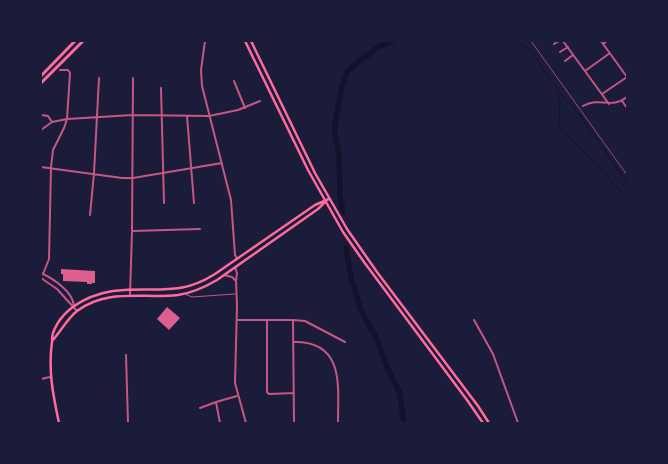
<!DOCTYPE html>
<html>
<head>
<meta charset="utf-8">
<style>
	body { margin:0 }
	#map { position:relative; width:668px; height:464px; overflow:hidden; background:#1b1b3a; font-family:"Nunito Sans",sans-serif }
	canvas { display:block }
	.frame { position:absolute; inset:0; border:42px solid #1b1b3a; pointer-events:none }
</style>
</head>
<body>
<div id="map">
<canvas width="668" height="464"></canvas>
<div class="frame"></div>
</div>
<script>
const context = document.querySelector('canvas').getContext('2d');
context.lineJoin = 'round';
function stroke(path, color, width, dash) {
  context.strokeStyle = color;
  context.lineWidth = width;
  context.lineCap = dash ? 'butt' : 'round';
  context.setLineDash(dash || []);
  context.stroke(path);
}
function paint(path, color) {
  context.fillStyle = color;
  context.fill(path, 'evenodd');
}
stroke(new Path2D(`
	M517,41L532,53L565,100L570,103L576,110
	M578,113L627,182
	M560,127L559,125L560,100
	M563,130L627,198`), '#12122b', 1);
stroke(new Path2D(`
	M343,212L340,196L339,154L334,129L342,86L347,72L352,67L378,47L392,41
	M346,248L351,278L361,311L376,337L387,367L400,394L404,423`), '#12122b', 5.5);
paint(new Path2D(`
	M61,269L95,271V283H92V284H87V282L63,281V274H61Z
	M167,307L180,318L169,330L157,319Z`), '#dd5f8e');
stroke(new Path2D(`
	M185,294L192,297L235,294`), '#c65784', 1);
stroke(new Path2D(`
	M205,41L201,70L202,86L231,200L235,255L237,259
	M563,41L609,104
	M601,41L627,77
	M554,44L559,41
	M603,44L607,41
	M560,52L568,47
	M565,61L573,55
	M585,71L610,53
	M234,81L245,108
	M161,88L164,203
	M602,94L627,77
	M622,101L627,108
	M583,106C601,96 610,110 627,97
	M41,115L48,116L52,122
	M187,116L194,203
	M41,130L52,122L67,119L133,115L209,116L238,110L260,101
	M41,167L122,178H133L222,163
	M90,215L94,173L99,78
	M132,231L200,229
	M43,274L49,259L51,167L53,150L64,128L67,119L70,73L68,70H60
	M130,295L132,231L133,78
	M237,320H293
	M474,320L493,354L518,423
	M267,321V392L269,394L294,393
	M294,342C345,341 338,387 338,423
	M126,355L128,423
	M41,379L50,377
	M200,408L216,402
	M220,423L216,402L237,396
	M294,423L293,320L305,321L345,342`), '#c65784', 2);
stroke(new Path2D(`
	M235,267L237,273L236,281L237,306L235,383L246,423
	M41,273C54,279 73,292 74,306
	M224,275L232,277L235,280
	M41,278L57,289L77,311`), '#c65784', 2);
stroke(new Path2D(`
	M245,41L308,170L343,232L364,262L467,400L483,423
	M251,41L315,173L347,229L377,272L478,406L489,423
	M52,341C61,331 67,319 77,311C108,288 143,299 178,295C192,293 205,287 217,280L318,209L325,202
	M59,423C53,395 48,370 52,342C52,339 52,336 53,333C63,305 96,291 124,290C160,288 182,295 215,274L315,205L329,199`), '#ff6b9d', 2.5);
stroke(new Path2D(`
	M41,76L75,41
	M41,83L83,41`), '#ff6b9d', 3);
stroke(new Path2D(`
	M531,41L627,175`), '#a44b75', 1);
</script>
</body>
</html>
